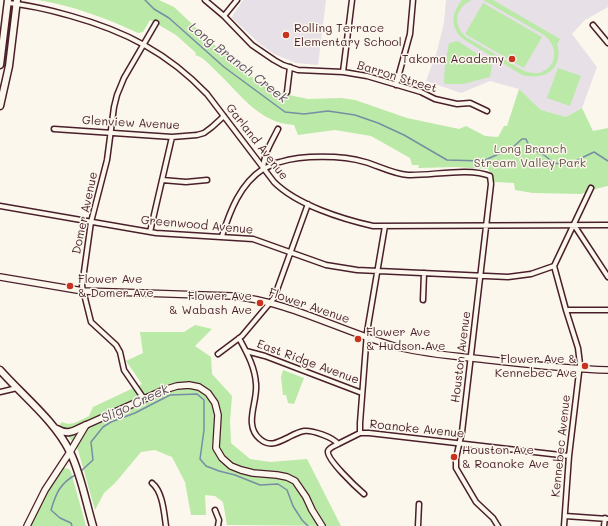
<!DOCTYPE html>
<html>
<head>
<meta charset="utf-8">
<style>
	body { margin:0 }
	canvas { display:block; background:#fbf7ec }
</style>
</head>
<body>
<canvas width="608" height="526"></canvas>
<script>
const context = document.querySelector('canvas').getContext('2d');
context.lineJoin = 'round';
function paint(path, color) {
  context.fillStyle = color;
  context.fill(path, 'evenodd');
}
function stroke(path, color, width, dash) {
  context.strokeStyle = color;
  context.lineWidth = width;
  context.lineCap = dash ? 'butt' : 'round';
  context.setLineDash(dash || []);
  context.stroke(path);
}
function write(font, color, halo, rows, align = 'center') {
  context.font = font + ' Mali,sans-serif';
  context.lineWidth = 3;
  context.setLineDash([]);
  context.textBaseline = 'middle';
  context.strokeStyle = halo;
  context.fillStyle = color;
  for (const [text, x, y, turn = 0] of rows) {
    context.save();
    context.translate(x, y);
    context.rotate((+turn || 0) * Math.PI / 180);
    context.textAlign = isNaN(turn) ? turn : align;
    if (halo) context.strokeText(text, 0, 0);
    context.fillText(text, 0, 0);
    context.restore();
  }
}
paint(new Path2D(`
	M243,0H326L318,65L296,63L274,54L260,44L232,18L233,15Z
	M446,0H608V7L585,20L572,34L597,67L582,108L566,117L541,110L519,89L490,81L461,93L426,81L437,51L444,23Z`), '#e7e0e7');
paint(new Path2D(`
	M38,0H159L174,7L240,69L258,81L278,91L289,95L308,99L341,98L355,100L407,118L459,129L466,126L485,136L498,137L504,126H507L519,89L541,110L566,117L582,108L593,131L608,128V186L599,188L581,194L533,193L515,190L514,183L494,182L488,169L456,167L418,168L419,165H412L410,158L371,136L335,130L298,135L294,125C258,123 240,93 215,70C209,64 203,57 195,55L196,53L176,35L152,21L150,20L143,32L138,33C106,18 73,6 38,0Z
	M462,0H472C455,8 452,24 466,37L524,71C529,72 534,74 539,73C559,67 558,46 544,35L483,0H493L560,39L558,43H557C564,68 546,81 522,75L463,39C450,27 451,14 462,0Z
	M483,3L542,37L524,68L465,34Z
	M458,41L492,64L490,77L463,84H445L444,82L445,65L449,43Z
	M558,68L581,76L570,106L547,98Z
	M195,325L212,329L195,346L211,357L212,374L232,396L230,421L231,443L250,459L270,462L307,459L341,526L227,525L223,502L215,496L205,495L206,515H191L185,482L172,457L155,450L141,452L115,483L104,493L95,510L78,450L60,424L62,422C72,427 80,420 89,416L93,407L142,384L126,361L143,353L140,332H184Z
	M283,370L304,378L294,404L288,403L286,395H283L281,377Z
	M64,468L69,469L71,472L86,526H28L50,484Z`), '#bbe9a7');
stroke(new Path2D(`
	M145,0L154,9L169,18L224,67L285,112L304,114L328,111L355,115L378,123L404,135L447,160L483,161L512,148L522,139H526L530,148L544,155L554,163L567,165L594,152L608,161
	M80,472L93,460L91,442L103,427L111,422L135,413L170,395L197,394L204,400V430L200,459L206,466L219,471L235,475L260,485L278,484L287,490L293,506L302,520L308,526
	M72,526L71,523L60,518L51,510C56,493 60,483 77,474`), '#768ea4', 1.5);
const minor = new Path2D(`
	M205,0L224,16L252,45L274,60L283,65L298,70L343,72L367,76L421,92L435,99L457,104L470,103L487,111
	M8,3C30,5 50,10 71,16C125,31 168,53 207,94L274,182C297,205 342,219 373,226L608,225
	M224,16L237,0
	M593,25L608,43
	M343,72L352,0
	M396,85L410,34L413,0
	M287,92L290,67
	M54,129L172,137L197,135L204,133L212,127L224,116
	M263,169C269,167 274,163 280,162C302,155 342,155 365,162C379,166 393,174 408,175C431,176 469,167 490,176L491,184L462,432L456,458V468L476,502L493,518L498,526
	M162,180L186,182L207,180
	M0,206L156,233L253,239L326,265L357,270L508,277L531,274L554,266
	M574,225L608,277
	M150,232L172,137
	M222,236C230,211 240,184 263,169C264,153 271,143 278,129
	M423,300L424,273
	M566,310H608
	M239,338C247,353 255,367 256,384C258,402 243,425 260,439C269,447 277,443 287,438C293,435 298,432 304,431C312,430 333,437 338,444L360,433H369L569,456
	M246,351L265,356L362,393
	M218,354L242,336L274,298L308,204
	M0,392L17,388
	M144,399L124,370L120,352L116,345L91,322L82,286L91,222L107,160L114,107L117,95L124,78L156,23
	M360,433V423L367,332L385,226
	M338,444C335,446 330,447 328,451C326,459 357,488 364,494
	M152,483C163,492 164,513 166,526
	M215,510L219,520L218,526
	M565,516L608,519
	M418,526L419,504
	M564,526L569,456L580,364L578,348L566,310L554,266L591,188
	M604,526L605,518`);
const tertiary = new Path2D(`
	M0,277L83,291L232,296C288,301 340,331 394,346C419,353 446,355 472,358C517,363 562,369 608,370
	M27,526L45,490L70,452L86,425L164,390L177,386L189,385L199,387L208,393L215,403L218,415L216,448L222,458L231,466L241,470L253,473L277,475L287,477L295,481L306,497L312,510L322,526`);
const secondary = new Path2D(`
	M0,65L8,0
	M0,106L9,66L17,0
	M0,370C23,396 55,421 70,452C81,474 86,503 93,526
	M57,429C69,436 75,430 86,425`);
stroke(minor, '#4a1f2b', 7);
stroke(tertiary, '#4a1f2b', 8);
stroke(secondary, '#4a1f2b', 9);
stroke(minor, '#fbf7ec', 4);
stroke(tertiary, '#fbf7ec', 5.5);
stroke(secondary, '#fbf7ec', 6);
for (const [x, y, r, color] of [
	[286,35,4,"#c8321e"],
	[512,59,4,"#c8321e"],
	[70,286,4,"#c8321e"],
	[260,303,4,"#c8321e"],
	[358,339,4,"#c8321e"],
	[585,366,4,"#c8321e"],
	[454,457,4,"#c8321e"]
]) {
  const dot = new Path2D();
  dot.arc(x, y, r, 0, 2 * Math.PI);
  context.fillStyle = color;
  context.fill(dot);
  stroke(dot, '#fbf7ec', 1.5);
}
write('12px', '#4a1f2b', '#fbf7ec', [
	["Rolling Terrace",294,28],
	["Elementary School",294,42],
	["Takoma Academy",504,59,"right"],
	["Flower Ave",78,279],
	["& Domer Ave",78,293],
	["Flower Ave",252,296,"right"],
	["& Wabash Ave",252,310,"right"],
	["Flower Ave",366,332],
	["& Hudson Ave",366,346],
	["Flower Ave &",577,359,"right"],
	["Kennebec Ave",577,373,"right"],
	["Houston Ave",462,450],
	["& Roanoke Ave",462,464]
], 'left');
write('12px', '#4a1f2b', '#fbf7ec', [
	["Barron Street",397,77,17],
	["Glenview Avenue",131,123,3],
	["Garland Avenue",257,142,52],
	["Domer Avenue",85,213,-78],
	["Greenwood Avenue",197,225,5],
	["Flower Avenue",309,306,19],
	["Houston Avenue",461,357,-83],
	["East Ridge Avenue",308,362,20],
	["Roanoke Avenue",417,429,6],
	["Kennebec Avenue",561,446,-84]
]);
write('12px', '#66524a', '#fbf7ec', [
	["Long Branch",530,149],
	["Stream Valley Park",530,163]
]);
write('italic 13px', '#5c4d5d', '#fbf7ec', [
	["Long Branch Creek",238,63,38],
	["Sligo Creek",135,404,-25]
]);
</script>
</body>
</html>
